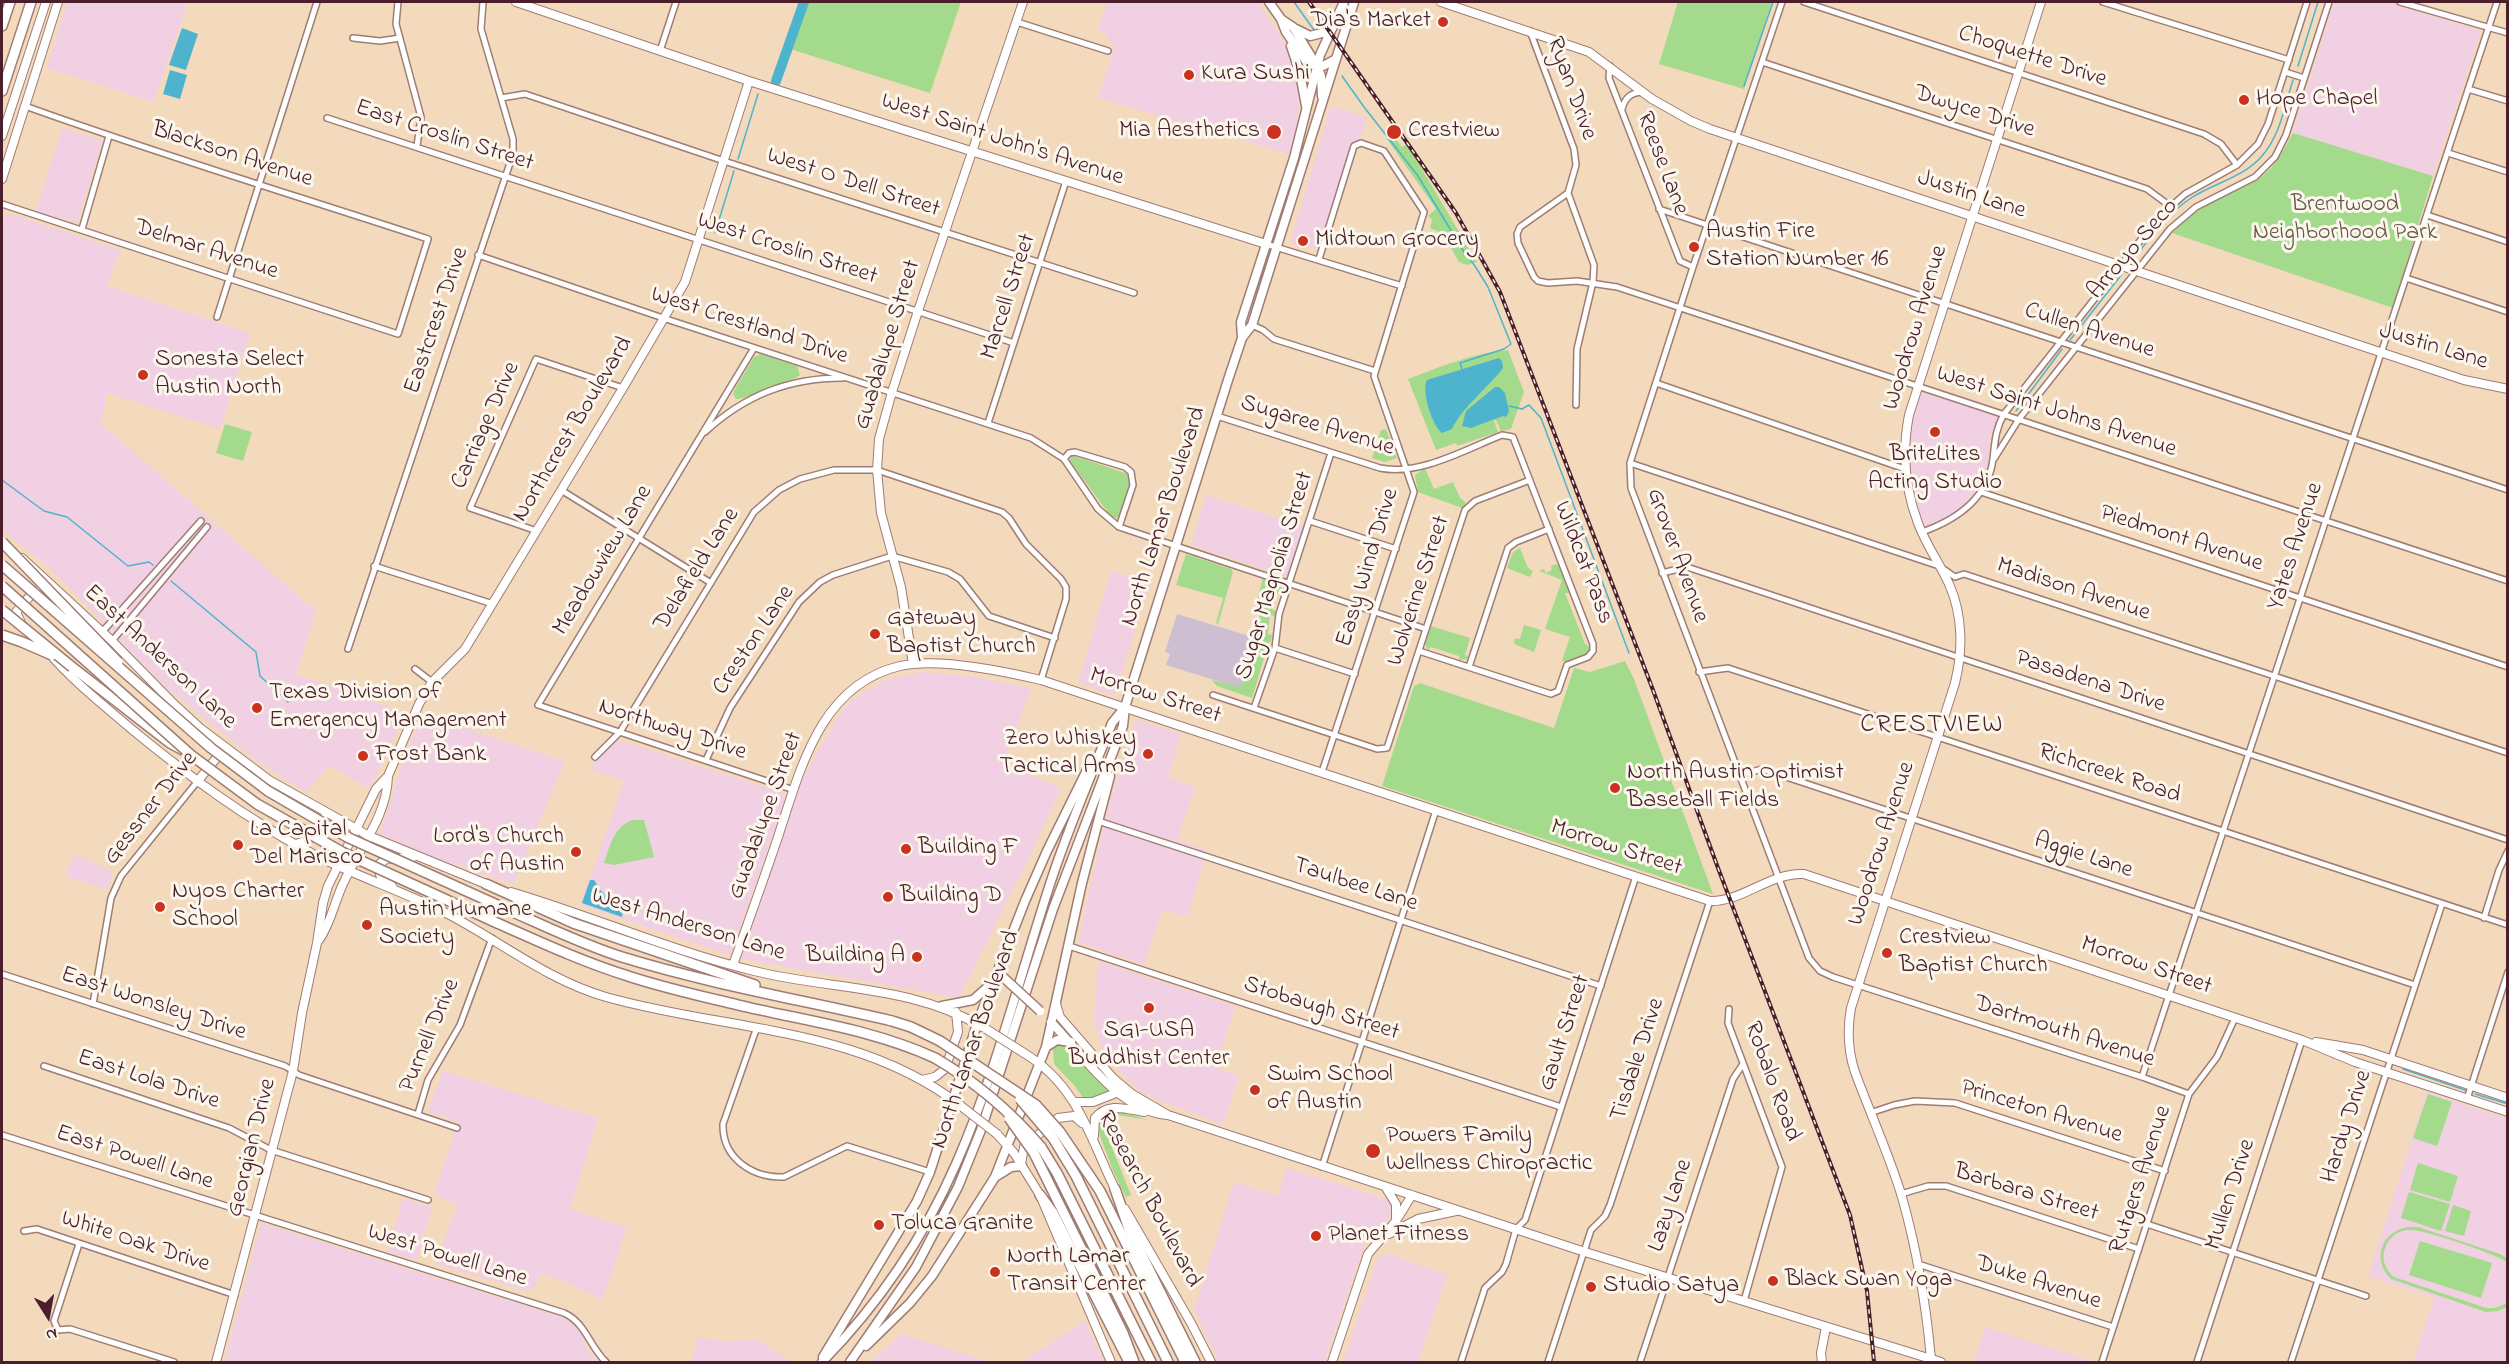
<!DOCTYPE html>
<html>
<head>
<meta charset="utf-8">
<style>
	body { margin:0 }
	#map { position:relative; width:2509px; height:1364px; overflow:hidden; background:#f4dabc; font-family:"Indie Flower",sans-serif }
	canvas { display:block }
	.frame { position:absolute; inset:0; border:3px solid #4a1f2b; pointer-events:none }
	.north { position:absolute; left:18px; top:1286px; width:60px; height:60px; -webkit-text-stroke:4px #fbf7ec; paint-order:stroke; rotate:169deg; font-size:16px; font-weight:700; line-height:24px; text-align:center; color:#4a1f2b }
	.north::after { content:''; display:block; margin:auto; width:21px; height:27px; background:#4a1f2b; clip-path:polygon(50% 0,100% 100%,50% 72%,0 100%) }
</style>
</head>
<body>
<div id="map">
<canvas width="2509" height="1364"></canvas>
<div class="frame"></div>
<div class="north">N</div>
</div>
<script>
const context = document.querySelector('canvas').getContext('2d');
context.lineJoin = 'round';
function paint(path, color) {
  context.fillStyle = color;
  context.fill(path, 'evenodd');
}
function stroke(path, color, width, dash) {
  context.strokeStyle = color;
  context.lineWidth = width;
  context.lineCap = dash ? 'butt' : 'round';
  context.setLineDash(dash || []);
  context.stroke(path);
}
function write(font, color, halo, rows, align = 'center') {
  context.font = font + ' "Indie Flower",sans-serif';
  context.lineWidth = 6;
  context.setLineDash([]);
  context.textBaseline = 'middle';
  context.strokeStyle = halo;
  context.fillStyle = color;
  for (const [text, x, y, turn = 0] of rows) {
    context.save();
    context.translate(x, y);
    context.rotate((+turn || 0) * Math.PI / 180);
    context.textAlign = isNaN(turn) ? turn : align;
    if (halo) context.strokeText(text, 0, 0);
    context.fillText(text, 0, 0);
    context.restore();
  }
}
paint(new Path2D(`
	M67,2H188L154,102L47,68Z
	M1107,2H1258L1291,52L1300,90L1297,125L1290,154L1098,98L1115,46L1110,44L1106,34L1098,29Z
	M2334,2H2386L2481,31L2433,176L2293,133Z
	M1331,106L1367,117L1324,251L1290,243Z
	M62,128L103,140L77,223L36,211Z
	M7,213L120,250L107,286L250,333L220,429L107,393L101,424L316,611L296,674L406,713L370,789L330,766L306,792L254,759L161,683L49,567L2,530V229Z
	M1919,391L1999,417L1990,439L1988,462L1976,491L1960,508L1943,519L1924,526L1916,505L1910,460L1913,415Z
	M1206,495L1305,527L1288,577L1191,545Z
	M1111,571L1151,582L1114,696L1078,682Z
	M924,672L975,677L1031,688L1003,764L1061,788L1030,856L959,998L741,959L803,778L838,716L851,701L868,690L891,678Z
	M422,714L565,761L514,884L428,855L380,834L403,760Z
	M1135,720L1181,733L1168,778L1195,787L1177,840L1207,850L1188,917L1162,910L1144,965L1078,942L1106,815Z
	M618,740L784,793L785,799L742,923L729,955L580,905L624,781L589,769Z
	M75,854L112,871L108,890L65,876Z
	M1098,961L1235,1006L1216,1068L1239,1076L1223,1125L1141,1093L1104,1055L1094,1021Z
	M443,1071L598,1118L570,1209L627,1228L603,1300L554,1277L539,1275L534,1290L520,1289L436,1264L457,1204L434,1195L458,1122L427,1111Z
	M2427,1092L2507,1119V1362H2413L2434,1297L2368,1276Z
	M1287,1168L1389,1200L1392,1210L1389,1217L1367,1238L1324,1362H1219L1194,1309L1234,1182L1278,1196Z
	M403,1198L432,1207L417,1260L387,1252Z
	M261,1223L565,1318L582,1332L586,1348L600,1362H224Z
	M1386,1253L1447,1275L1418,1362H1343L1377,1259Z
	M1085,1321L1104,1362H1021Z
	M1985,1327L2095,1362H1980L1975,1361Z
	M901,1334L990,1362H870Z
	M698,1338L729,1341L758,1340L792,1362H692Z`), '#f1d0e3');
paint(new Path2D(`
	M1177,614L1256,638L1240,688L1166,665L1170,654L1165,652Z`), '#cebed1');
paint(new Path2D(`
	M805,2H961L930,93L790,49Z
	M1678,2H1772L1744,89L1659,64Z
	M2293,133L2433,176L2393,308L2172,233C2183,222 2195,211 2209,203C2229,192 2254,186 2270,169C2280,158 2286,145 2293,133Z
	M1393,135L1402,147L1407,144L1477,262L1467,265L1459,262L1443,234L1430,228L1432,220L1428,216L1436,209L1387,139Z
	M1508,350L1524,392L1511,429L1501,431L1496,420L1494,421L1498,432L1457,446L1456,443L1436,450L1408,379C1440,367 1473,353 1508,350Z
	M761,354L797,366L800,375C796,380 743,400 736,399L733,394L735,389L754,357Z
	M225,424L252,432L243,461L216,453Z
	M1386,429L1397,458L1385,462L1372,458L1381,430Z
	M1071,455L1128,474L1130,482L1119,517L1114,518L1109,514L1070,461Z
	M1425,468L1434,489L1453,482L1460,498L1466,503L1462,508L1418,492L1415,475Z
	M1520,548L1528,568L1533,571L1530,577L1507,568L1513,552Z
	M1186,554L1231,569L1233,572L1218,624L1216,623L1223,598L1176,585Z
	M1556,564L1560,566L1570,593H1565L1585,644L1590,647L1588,653L1566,662L1562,661L1570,637L1545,629L1562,580L1539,571L1544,569L1546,573L1552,570L1551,566Z
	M1263,578L1280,584L1283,591L1282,593L1278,592L1272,609L1276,611L1275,616L1270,615L1268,634L1272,635L1271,641L1269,642L1252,698L1217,686L1212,680L1240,687L1255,639L1252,637L1260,615L1254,613Z
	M1524,625L1541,630L1534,652L1514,644L1515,638L1520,639Z
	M1431,626L1470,638L1465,655L1469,657L1467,659L1459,660V656L1431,647L1428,650L1425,644Z
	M1625,661L1634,679L1713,894L1382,786L1414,686L1420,683L1554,728L1574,668L1590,672Z
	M633,820H644L654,857L614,865L604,863C610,846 614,826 633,820Z
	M1064,1043L1083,1060L1109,1092L1094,1100L1084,1099L1074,1085L1054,1064L1053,1049Z
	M2428,1094L2452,1102L2437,1146L2413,1138Z
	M1119,1111L1148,1120L1117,1115L1106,1133L1131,1195L1127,1196V1199L1114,1173L1097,1128C1099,1117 1108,1112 1119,1111Z
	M2418,1163L2458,1176L2450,1202L2410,1190Z
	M2409,1192L2450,1204L2441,1231L2401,1218Z
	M2453,1205L2471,1211L2464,1236L2445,1231Z
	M2407,1227H2418L2500,1254L2507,1258V1262C2496,1254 2423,1229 2410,1230C2398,1230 2389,1237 2385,1248C2381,1259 2385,1269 2394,1277L2486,1308H2495L2507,1303V1307L2498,1311L2486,1312L2391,1279C2372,1260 2380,1233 2407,1227Z
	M2420,1241L2492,1263L2481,1298L2409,1275Z`), '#a3da8b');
paint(new Path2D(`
	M182,28L198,34L186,70L169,65Z
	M170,70L187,75L180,99L163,94Z
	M1499,358L1502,361L1503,368C1487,389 1464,405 1452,429L1442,433C1432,426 1421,390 1427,380Z
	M1495,387H1499L1505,393L1509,411L1506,417L1503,416L1471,428L1462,426L1466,411Z
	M590,880H594L601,891L623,911L622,917L582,903Z`), '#4eb3cd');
stroke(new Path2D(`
	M1294,2L1314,30
	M2298,66L2318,2
	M1342,76L1364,107L1418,176L1464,252L1475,266L1488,287L1511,344L1504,349L1460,363L1462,369
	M1744,86L1773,2
	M738,159L758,94
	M715,233L734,171
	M2132,261C2150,238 2167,214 2191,198C2214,183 2244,177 2262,156C2280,136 2285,105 2293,80
	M2070,340L2122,274
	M1509,406L1522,409L1529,405L1541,418L1629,653
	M2016,411L2062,349
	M2,480L44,511L67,517L128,566L149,562L153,565
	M171,581L256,652L260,676L288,702
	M2403,1069L2465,1090
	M2475,1094L2508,1104`), '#4eb3cd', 1.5);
stroke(new Path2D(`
	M776,81L804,2`), '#4eb3cd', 10);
const street = new Path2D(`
	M398,2L396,24L421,117L417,146
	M1782,2L1693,267L1630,463L1631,488L1809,958L1820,971L1833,977L2142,1077L2189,1094
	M1804,2L2204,134L2221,144L2237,165
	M2103,2L2289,60
	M2400,2L2508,33
	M1017,22L1108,51
	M1530,31L1574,149L1576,165L1568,193L1594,265L1593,282L1577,349L1576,405
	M353,38L380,41L400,38
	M660,51L676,2
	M1762,62L2147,189L2170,206
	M1610,66L1609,78L1680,261L1693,267
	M2285,72L2304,78
	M2468,89L2508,101
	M501,98L525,94L724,161L1134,293
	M1622,109C1625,98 1630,93 1642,92
	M327,118L1014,343
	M2448,153L2508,172
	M1568,193L1520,227L1517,234L1518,243L1534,277L1538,281L1548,283L1577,281L1617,287L2508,581
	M2,204L398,334L428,239C294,195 158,154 25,106
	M1659,209L2508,490
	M2427,215L2508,242
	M82,229L109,136
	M1266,244L1402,286
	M478,255L663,318L1031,438L1064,459L1069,453L1075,452L1125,467L1131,472L1133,485L1119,527
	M1319,259L1354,146L1361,143L1384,151L1424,212L1374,376L1414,492L1322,772
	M2406,278L2508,312
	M217,317L317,2
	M1252,325L1263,330L1274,339L1375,371
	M754,348L538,705L794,790
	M1656,383L1905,469
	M1217,416L1380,468C1420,476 1466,449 1502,435L1513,437L1593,644V651L1588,657L1567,665L1558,691L1551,694L1419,651
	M988,423L1066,181
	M705,432C745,395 789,378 843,378
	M1064,459L1098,509L1119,527L1426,629
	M1994,459L2019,419L2170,229L2196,207L2255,177L2275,157L2286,135L2329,2
	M1630,463L1939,566L1955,577L1964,574L2508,753
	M561,490L711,583
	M1981,492L2508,667
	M1310,521L1396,549
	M537,531L470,508L536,359L623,388
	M1922,532C1956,520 1988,499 1993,459C1995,442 1995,430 2004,414L2158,218L2185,194L2237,165L2258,144L2268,124L2307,2
	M374,566L493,604
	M1662,573L1687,567L2508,840
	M102,632L201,521
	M112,641L207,527
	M1275,648L1355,674
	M348,649L513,154V139L481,29L483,2
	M1469,667L1508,548L1516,542L1549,529
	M415,669L432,682
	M1699,672L1728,668L2508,925
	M1213,695L1377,749L1387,748L1465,510L1475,501L1530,480
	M1254,708L1275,648L1279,614L1331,453
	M595,757L620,732L754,512L779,490L800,479L834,470H877L1002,512L1009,518L1026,544L1061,579L1066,587V599L1041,680
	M706,760L730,708L799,602L820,582L833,575L892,556L948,572L960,579L989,616L1055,638
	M1740,775L1762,769L2415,985
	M1098,821L1601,986
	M2484,918L2499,870L2508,851
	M1069,946L1561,1107
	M2,974L285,1066L299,1075L457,1128
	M93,1004L111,898L121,876L197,782
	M1729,1009L1728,1023L1782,1167L1744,1301
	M757,1027L723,1124C722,1158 752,1178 784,1177L847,1146L930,1172
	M44,1066L229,1128L271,1150L428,1200
	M2142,1077L2497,2
	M2467,1099L2508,972
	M1870,1113L1894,1105L1915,1101L1955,1103L2165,1171
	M418,1114L428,1080L460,1025L492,938
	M2,1135L564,1313C586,1323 589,1346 606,1362
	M1322,1167L1436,810
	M1901,1194L1928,1186H1946L2139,1249
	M2147,1224L2366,1296
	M24,1231L37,1229L235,1295
	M79,1244L54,1321L58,1330L70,1329L174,1362
	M1918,1264L2113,1327
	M1461,1362L1485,1288L1502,1272L1506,1264L1516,1229L1525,1220L1636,876
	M1548,1362L1591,1230L1605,1216L1610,1205L1710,901
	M1640,1362L1733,1079L1743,1064
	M2102,1362L2189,1094L2217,1057L2235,1018
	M2197,1362L2302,1040
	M2291,1362L2442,904`);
const secondary = new Path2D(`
	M516,2L749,81L1266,244
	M1441,2L1589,52L1652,99L1691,121L1710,129L2464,380L2508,389
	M2,136L46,2
	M2,179L58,2
	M22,558L112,641L175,705L200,728L269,780L369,836L491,886
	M22,625L16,612C24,603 36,586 48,588
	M49,653C73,681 101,703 129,727C187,775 246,819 313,854C356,876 402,891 446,913C500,941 547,980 606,997C726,1031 858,1026 961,1106
	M913,664L901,587L881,513L877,470L879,439L892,392L918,311L1023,2
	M197,782L222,751
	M296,844C311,840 318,834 323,818
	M392,886L381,877L377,866L386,859L413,857
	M511,892C592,916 671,951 754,971C831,990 912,985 982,1027
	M319,940C331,923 334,903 343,884C359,848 387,817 388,776
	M733,965C748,923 763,881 777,840C800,771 819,685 900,666C938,657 1003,671 1041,680L1710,901C1743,902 1770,872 1804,874L2302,1040L2355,1062L2508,1112
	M1056,1004L1060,1017L1113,1078L1132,1094L1168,1115
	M1051,1022C1083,1055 1119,1111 1168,1115L1585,1252L1941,1362
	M2316,1042L2363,1050L2508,1098
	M1024,1053C1079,1086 1090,1139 1117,1193
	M922,1080L935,1077L945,1069L958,1032L956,1012
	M1076,1102H1093L1121,1091
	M997,1134L1014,1153L1040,1195L1111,1362
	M1094,1136L1095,1118C1108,1102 1126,1109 1144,1112
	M1021,1164L1024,1147L1058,1118L1074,1116L1082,1123
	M1386,1188L1396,1204V1218
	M1125,1209L1191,1323L1211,1362
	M1389,1234L1418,1219L1456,1211
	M1931,1359C1926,1304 1917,1250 1902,1197C1889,1154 1870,1113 1855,1072C1848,1051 1847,1030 1851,1008L1955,683C1963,651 1963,615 1949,584C1940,564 1926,545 1918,523C1905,489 1902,451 1909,415L2041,2
	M216,1362L293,1071L302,1013L317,943L323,903L328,886L376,789L388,776L419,704L432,682L465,649L623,388L685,282L749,81
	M1332,1362L1368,1254L1396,1221L1412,1195
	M1822,1362L1821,1353L1826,1327`);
const primary = new Path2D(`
	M1269,2L1281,19L1286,32L1308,64L1323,66L1336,59
	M1281,19L1293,27L1317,66L1321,76L1322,96
	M1296,29L1310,36L1330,31
	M1291,46L1300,73L1306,106
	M1242,338L1241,322L1294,158L1320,55L1344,2
	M942,1006L973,1000L989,986
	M1046,1047L1057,1040L1071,1042
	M995,1177L1011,1167L1022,1166
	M866,1346L910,1303L932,1276L995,1177L1046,1047L1082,883L1110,776
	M823,1357L917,1201L930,1172L977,1024L1025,901L1047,851L1091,762
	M822,1362C878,1305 924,1237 956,1164C997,1071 1021,971 1053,875C1070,824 1092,773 1112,723L1125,707
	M850,1362L916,1267L958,1187L981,1130L1053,909L1123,726L1125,707L1228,380L1242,338L1252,325L1354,2`);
const highway = new Path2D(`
	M2,26L10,2
	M2,91L31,2
	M72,667L170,743L183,750
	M486,884L573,923L755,985
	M504,908C543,925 581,944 622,957C710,984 802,1000 892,1021L911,1027L940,1041
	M497,923C540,942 583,962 628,976C664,988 701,996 738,1005C805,1021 872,1029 935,1058
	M1060,1132L1100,1191L1185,1362
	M1053,1138L1076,1176L1168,1362
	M1041,1147L1057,1173L1151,1362
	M1034,1153L1123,1333L1134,1362
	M1115,1189L1129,1229L1195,1362
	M1040,1195L1053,1213L1129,1362`);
stroke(street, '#9f7c74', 8);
stroke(secondary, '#9f7c74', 10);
stroke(primary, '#9f7c74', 11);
stroke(highway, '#9f7c74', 12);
stroke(street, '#fff', 5);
stroke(secondary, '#fff', 8);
stroke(primary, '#fff', 8);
stroke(highway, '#fff', 9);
const rail = new Path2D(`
	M1309,2L1456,213L1500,292L1653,690L1718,868L1850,1215L1867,1291L1874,1362`);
stroke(rail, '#4a1f2b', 4);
stroke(rail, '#fbf7ec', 1.5, [4.5]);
const secondaryBridge = new Path2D(`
	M986,1029L1024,1053
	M961,1106L997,1134`);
const primaryBridge = new Path2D(`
	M1003,977L1040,1011`);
const highwayBridge = new Path2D(`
	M2,542L118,662
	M2,565L211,748L268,791L349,838L504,908
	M2,586L191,755L257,804L342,852L497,923
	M2,610L72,667
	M2,635L22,642L52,655
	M940,1041L1036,1105L1060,1132
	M935,1058C976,1082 1010,1111 1041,1147
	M1020,1099L1053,1138
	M1009,1118L1034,1153`);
stroke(secondaryBridge, '#9f7c74', 10, []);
stroke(primaryBridge, '#9f7c74', 11, []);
stroke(highwayBridge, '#9f7c74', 12, []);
stroke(secondaryBridge, '#fff', 8);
stroke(primaryBridge, '#fff', 8);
stroke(highwayBridge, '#fff', 9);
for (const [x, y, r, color] of [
	[1443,22,6,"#c8321e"],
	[1189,75,6,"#c8321e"],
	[2244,100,6,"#c8321e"],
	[1274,132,8,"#c8321e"],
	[1394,132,8,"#c8321e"],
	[1303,241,6,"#c8321e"],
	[1694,247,6,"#c8321e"],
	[143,375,6,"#c8321e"],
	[1935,432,6,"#c8321e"],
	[875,634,6,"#c8321e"],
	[257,708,6,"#c8321e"],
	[1148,754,6,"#c8321e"],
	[363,756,6,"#c8321e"],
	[1615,788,6,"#c8321e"],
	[238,845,6,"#c8321e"],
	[906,849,6,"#c8321e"],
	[576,852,6,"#c8321e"],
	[888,897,6,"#c8321e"],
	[160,907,6,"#c8321e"],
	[367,925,6,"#c8321e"],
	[1887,953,6,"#c8321e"],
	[917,957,6,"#c8321e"],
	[1149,1008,6,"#c8321e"],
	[1255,1090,6,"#c8321e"],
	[1373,1151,8,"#c8321e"],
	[879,1225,6,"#c8321e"],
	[1316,1236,6,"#c8321e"],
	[995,1272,6,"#c8321e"],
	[1773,1281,6,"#c8321e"],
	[1591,1287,6,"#c8321e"]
]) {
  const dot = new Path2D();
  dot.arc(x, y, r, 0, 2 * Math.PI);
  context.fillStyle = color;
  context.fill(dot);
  stroke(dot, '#fbf7ec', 2);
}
write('24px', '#4a1f2b', '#fbf7ec', [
	["Dia's Market",1431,22,"right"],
	["Kura Sushi",1201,75],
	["Hope Chapel",2256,100],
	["Mia Aesthetics",1260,132,"right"],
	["Crestview",1408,132],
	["Austin Fire",1706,233],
	["Station Number 16",1706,261],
	["Midtown Grocery",1315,241],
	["Sonesta Select",155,361],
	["Austin North",155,389],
	["BriteLites",1935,456,"center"],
	["Acting Studio",1935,484,"center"],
	["Gateway",887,620],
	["Baptist Church",887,648],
	["Texas Division of",269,694],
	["Emergency Management",269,722],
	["Zero Whiskey",1136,740,"right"],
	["Tactical Arms",1136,768,"right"],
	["Frost Bank",375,756],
	["North Austin Optimist",1627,774],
	["Baseball Fields",1627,802],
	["La Capital",250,831],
	["Del Marisco",250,859],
	["Lord's Church",564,838,"right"],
	["of Austin",564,866,"right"],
	["Building F",918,849],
	["Nyos Charter",172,893],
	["School",172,921],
	["Building D",900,897],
	["Austin Humane",379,911],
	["Society",379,939],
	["Crestview",1899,939],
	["Baptist Church",1899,967],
	["Building A",905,957,"right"],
	["SGI-USA",1149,1032,"center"],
	["Buddhist Center",1149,1060,"center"],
	["Swim School",1267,1076],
	["of Austin",1267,1104],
	["Powers Family",1386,1137],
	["Wellness Chiropractic",1386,1165],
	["Toluca Granite",891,1225],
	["Planet Fitness",1328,1236],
	["North Lamar",1007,1258],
	["Transit Center",1007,1286],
	["Black Swan Yoga",1785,1281],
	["Studio Satya",1603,1287]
], 'left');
write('24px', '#4a1f2b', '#fbf7ec', [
	["Choquette Drive",2032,58,18],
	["Ryan Drive",1570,89,70],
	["Dwyce Drive",1974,113,18],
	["East Croslin Street",444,137,18],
	["West Saint John's Avenue",1002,141,18],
	["Blackson Avenue",232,156,18],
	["Reese Lane",1661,164,69],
	["West O Dell Street",853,184,18],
	["Justin Lane",1971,196,18],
	["West Croslin Street",787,250,18],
	["Arroyo Seco",2134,250,-49],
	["Delmar Avenue",206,251,18],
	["Marcell Street",1010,297,-72],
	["Eastcrest Drive",438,321,-71],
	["West Crestland Drive",749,327,18],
	["Woodrow Avenue",1917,328,-73],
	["Cullen Avenue",2089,332,18],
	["Guadalupe Street",889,345,-73],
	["Justin Lane",2433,348,17],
	["West Saint Johns Avenue",2056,413,18],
	["Carriage Drive",487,426,-66],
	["Sugaree Avenue",1317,427,17],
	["Northcrest Boulevard",574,430,-59],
	["North Lamar Boulevard",1165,517,-72],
	["Piedmont Avenue",2181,540,18],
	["Yates Avenue",2297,547,-72],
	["Grover Avenue",1676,556,70],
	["Meadowview Lane",604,561,-59],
	["Wildcat Pass",1582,563,69],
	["Easy Wind Drive",1369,568,-73],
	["Delafield Lane",698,570,-58],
	["Sugar Magnolia Street",1276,576,-73],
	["Wolverine Street",1420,591,-72],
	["Madison Avenue",2073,591,18],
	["Creston Lane",755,641,-56],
	["East Anderson Lane",159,658,43],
	["Pasadena Drive",2090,683,18],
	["Morrow Street",1155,697,18],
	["Northway Drive",672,731,18],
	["Richcreek Road",2109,775,18],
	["Gessner Drive",152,809,-52],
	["Guadalupe Street",767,816,-70],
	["Woodrow Avenue",1883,844,-72],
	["Morrow Street",1616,849,18],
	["Aggie Lane",2083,857,18],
	["Taulbee Lane",1355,886,18],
	["West Anderson Lane",688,926,17],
	["Morrow Street",2146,967,19],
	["East Wonsley Drive",153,1005,18],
	["Stobaugh Street",1321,1010,18],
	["Gault Street",1566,1033,-72],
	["Dartmouth Avenue",2064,1033,18],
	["Purnell Drive",431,1036,-67],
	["North Lamar Boulevard",977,1040,-71],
	["Tisdale Drive",1639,1060,-72],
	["East Lola Drive",148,1081,18],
	["Robalo Road",1771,1082,70],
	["Princeton Avenue",2041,1113,17],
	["Hardy Drive",2348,1127,-72],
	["Georgian Drive",253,1148,-76],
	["East Powell Lane",134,1159,18],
	["Rutgers Avenue",2142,1180,-72],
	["Barbara Street",2026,1194,17],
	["Mullen Drive",2232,1195,-72],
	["Research Boulevard",1148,1200,62],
	["Lazy Lane",1672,1206,-72],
	["White Oak Drive",135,1243,18],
	["West Powell Lane",447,1257,17],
	["Duke Avenue",2038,1284,18]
]);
write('24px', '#655748', '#fbf7ec', [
	["Brentwood",2345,206],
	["Neighborhood Park",2345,234]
]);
context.letterSpacing = '1.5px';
write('26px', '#4a1f2b', '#fbf7ec', [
	["CRESTVIEW",1932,727]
]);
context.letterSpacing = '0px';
</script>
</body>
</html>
